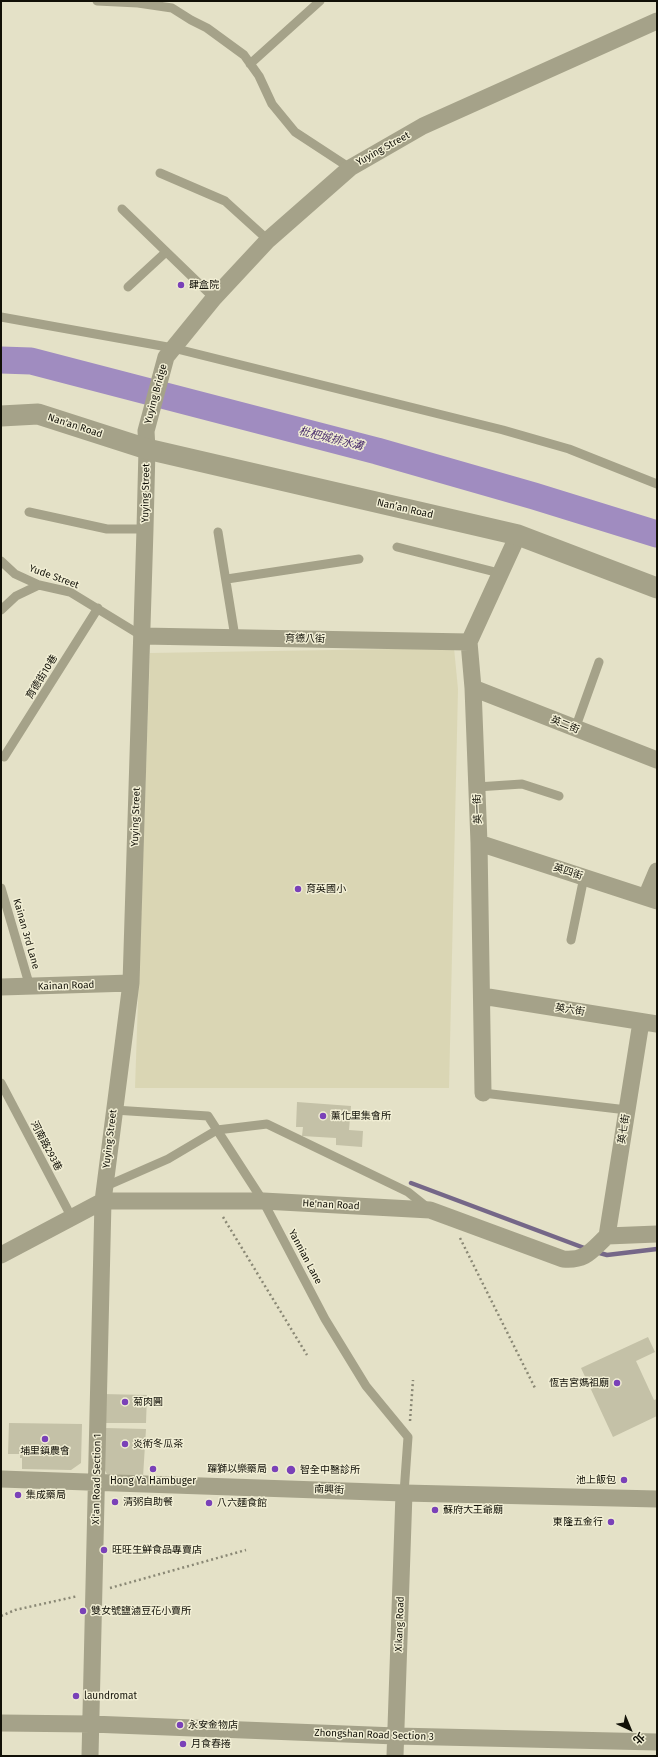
<!DOCTYPE html>
<html>
<head>
<meta charset="utf-8">
<style>
	body { margin:0 }
	#map { position:relative; width:658px; height:1757px; overflow:hidden; background:#e4e1c7; font-family:"Fira Sans","Noto Sans TC",sans-serif }
	canvas { display:block }
	.frame { position:absolute; inset:0; border:2px solid #111007; pointer-events:none }
	.north { position:absolute; left:610px; top:1709px; width:40px; height:40px; -webkit-text-stroke:3px #f1eed4; paint-order:stroke; rotate:136deg; font-size:11px; font-weight:700; line-height:16px; text-align:center; color:#111007 }
	.north::after { content:''; display:block; margin:auto; width:14px; height:18px; background:#111007; clip-path:polygon(50% 0,100% 100%,50% 72%,0 100%) }
</style>
</head>
<body>
<div id="map">
<canvas width="658" height="1757"></canvas>
<div class="frame"></div>
<div class="north">北</div>
</div>
<script>
const context = document.querySelector('canvas').getContext('2d');
context.lineJoin = 'round';
function paint(path, color) {
  context.fillStyle = color;
  context.fill(path, 'evenodd');
}
function stroke(path, color, width, dash) {
  context.strokeStyle = color;
  context.lineWidth = width;
  context.lineCap = dash ? 'butt' : 'round';
  context.setLineDash(dash || []);
  context.stroke(path);
}
function write(font, color, halo, rows, align = 'center') {
  context.font = font + ' "Fira Sans","Noto Sans TC",sans-serif';
  context.lineWidth = 3;
  context.setLineDash([]);
  context.textBaseline = 'middle';
  context.strokeStyle = halo;
  context.fillStyle = color;
  for (const [text, x, y, turn = 0] of rows) {
    context.save();
    context.translate(x, y);
    context.rotate((+turn || 0) * Math.PI / 180);
    context.textAlign = isNaN(turn) ? turn : align;
    if (halo) context.strokeText(text, 0, 0);
    context.fillText(text, 0, 0);
    context.restore();
  }
}
paint(new Path2D(`
	M454,648L458,689L449,1088H135L150,653Z`), '#dad6b4');
stroke(new Path2D(`
	M411,1183L587,1249
	M596,1252L607,1255L657,1249`), '#756788', 4.5);
stroke(new Path2D(`
	M1,360L31,361L377,451L534,496L657,534`), '#a08cc0', 27);
paint(new Path2D(`
	M297,1102L351,1106L349,1130L363,1131L362,1147L336,1145V1138L302,1136L303,1127H296Z
	M648,1337L655,1352L636,1361L654,1400L657,1399V1416L613,1437L581,1368Z
	M102,1394L147,1395L146,1423H103Z
	M9,1423L82,1424L81,1463L71,1470L22,1469V1458H20V1454H8Z
	M105,1428L146,1429L143,1477L107,1474L104,1469Z`), '#c4c1a7');
stroke(new Path2D(`
	M223,1217L307,1355
	M460,1238L536,1390
	M410,1421L413,1380
	M110,1588L246,1550
	M1,1616L15,1610L78,1596`), '#8a8875', 2.5, [2, 3]);
stroke(new Path2D(`
	M97,1L138,3L172,8L191,20L207,28L244,55L259,76L272,104L295,132L350,168
	M250,64L320,1
	M160,173L225,201L268,240
	M122,209L214,298
	M128,287L166,252
	M1,317L173,348L503,430L569,449L657,484
	M29,512L107,529H145
	M218,532L235,637
	M397,547L499,573
	M1,561L15,574L39,585L70,592L142,636
	M227,579L359,559
	M1,610L16,596L39,585
	M575,729L599,662
	M4,757L98,608
	M477,787L522,784L559,796
	M1,888L30,987
	M571,940L584,877
	M1,1083L72,1218
	M483,1093L627,1110
	M114,1110L208,1116L263,1201L325,1319L366,1386L408,1437L404,1493
	M104,1187L168,1159L217,1130L267,1124L408,1192L428,1208`), '#a5a289', 9);
stroke(new Path2D(`
	M142,636L469,642
	M473,688L657,760
	M479,843L657,901
	M646,897L657,871
	M1,987L131,983
	M482,996L657,1024
	M483,1093L479,843L473,688L469,642L518,535
	M607,1236L641,1022
	M1,1255L103,1201H263L430,1210L563,1259C586,1261 591,1251 607,1236L657,1234
	M1,1479L404,1493L657,1499
	M1,1723L91,1724L396,1736L657,1742
	M90,1756L103,1201L131,983L145,529L147,449L146,431L166,357L214,298L268,240L350,168L423,126L657,21
	M395,1756L404,1493`), '#a5a289', 17);
stroke(new Path2D(`
	M1,416L38,414L147,449L518,535L657,588`), '#a5a289', 21);
for (const [x, y, r, color] of [
	[181,285,4,"#7a41b8"],
	[298,889,4,"#7a41b8"],
	[323,1116,4,"#7a41b8"],
	[617,1383,4,"#7a41b8"],
	[125,1402,4,"#7a41b8"],
	[45,1439,4,"#7a41b8"],
	[125,1444,4,"#7a41b8"],
	[153,1469,4,"#7a41b8"],
	[275,1469,4,"#7a41b8"],
	[291,1470,5,"#7a41b8"],
	[624,1480,4,"#7a41b8"],
	[18,1495,4,"#7a41b8"],
	[115,1502,4,"#7a41b8"],
	[209,1503,4,"#7a41b8"],
	[435,1510,4,"#7a41b8"],
	[611,1522,4,"#7a41b8"],
	[104,1550,4,"#7a41b8"],
	[83,1611,4,"#7a41b8"],
	[76,1696,4,"#7a41b8"],
	[180,1725,4,"#7a41b8"],
	[183,1744,4,"#7a41b8"]
]) {
  const dot = new Path2D();
  dot.arc(x, y, r, 0, 2 * Math.PI);
  context.fillStyle = color;
  context.fill(dot);
  stroke(dot, '#f1eed4', 1.5);
}
write('10px', '#111007', '#f1eed4', [
	["Yuying Street",383,149,-29],
	["Yuying Bridge",156,394,-75],
	["Nan'an Road",75,426,18],
	["Yuying Street",146,493,-89],
	["Nan’an Road",405,509,13],
	["Yude Street",54,577,20],
	["育德八街",305,639,1],
	["育德街10巷",42,677,-58],
	["英二街",565,725,22],
	["英一街",478,809,-92],
	["Yuying Street",136,817,-88],
	["英四街",568,872,18],
	["Kainan 3rd Lane",26,934,74],
	["Kainan Road",66,986,-2],
	["英六街",570,1010,9],
	["英七街",624,1129,-81],
	["Yuying Street",110,1139,-83],
	["河南路293巷",46,1146,62],
	["He'nan Road",331,1205,3],
	["Yannian Lane",305,1257,62],
	["Xi'an Road Section 1",97,1479,-89],
	["南興街",329,1490,2],
	["Xikang Road",400,1624,-88],
	["Zhongshan Road Section 3",374,1735,2]
]);
write('10px', '#111007', '#f1eed4', [
	["肆盒院",189,285],
	["育英國小",306,889],
	["薰化里集會所",331,1116],
	["恆吉宮媽祖廟",609,1383,"right"],
	["菊肉圓",133,1402],
	["炎術冬瓜茶",133,1444],
	["埔里鎮農會",45,1451,"center"],
	["躍獅以樂藥局",267,1469,"right"],
	["智全中醫診所",300,1470],
	["池上飯包",616,1480,"right"],
	["Hong Ya Hambuger",153,1481,"center"],
	["集成藥局",26,1495],
	["清粥自助餐",123,1502],
	["八六麵食館",217,1503],
	["蘇府大王爺廟",443,1510],
	["東隆五金行",603,1522,"right"],
	["旺旺生鮮食品專賣店",112,1550],
	["雙女號鹽滷豆花小賣所",91,1611],
	["laundromat",84,1696],
	["永安金物店",188,1725],
	["月食春捲",191,1744]
], 'left');
write('italic 11px', '#492c6c', '#f1eed4', [
	["枇杷城排水溝",331,439,14]
]);
</script>
</body>
</html>
